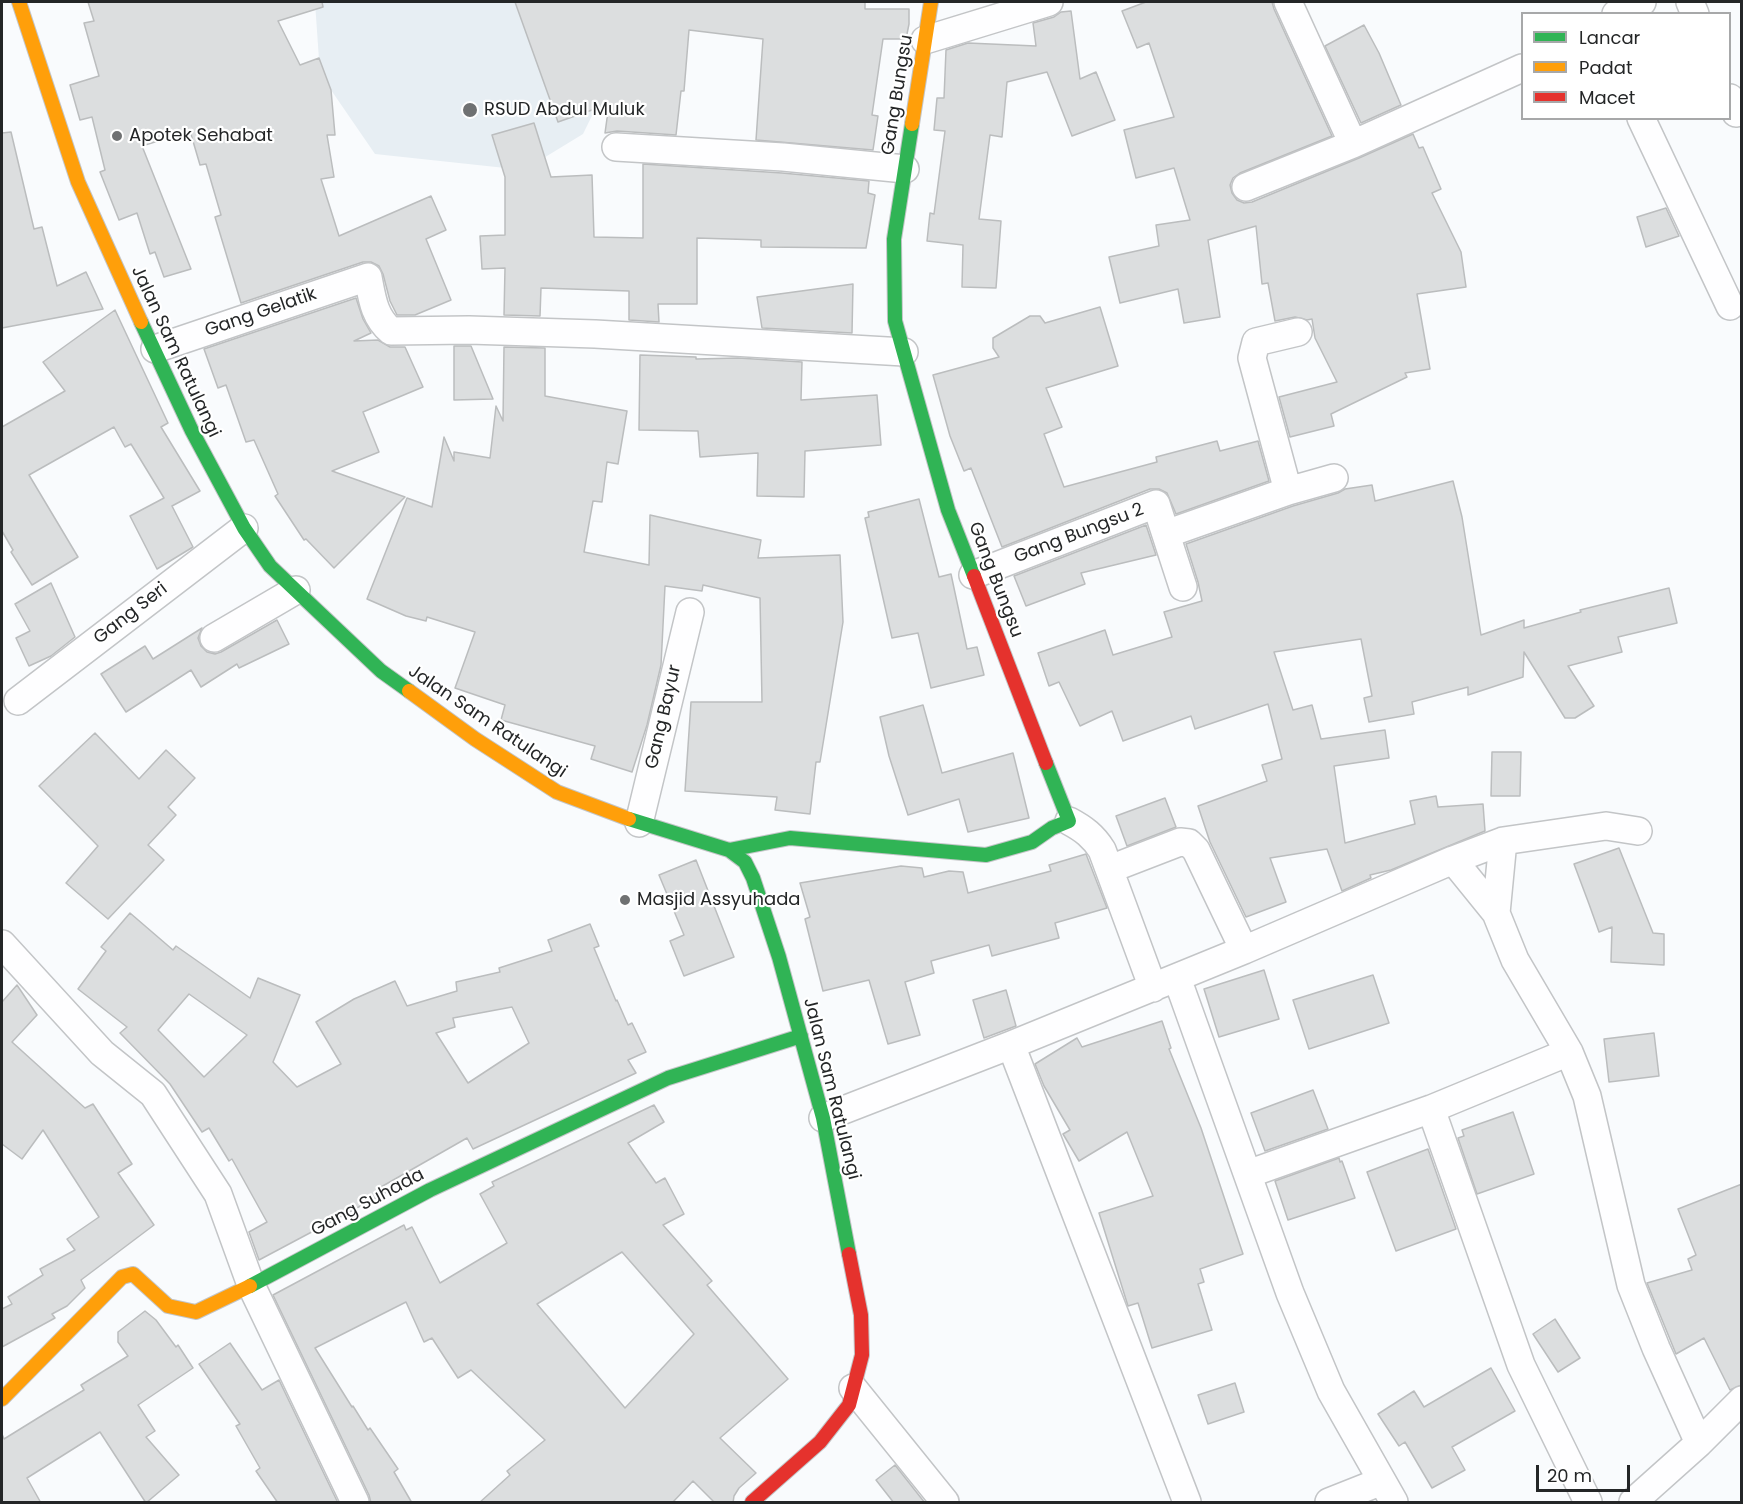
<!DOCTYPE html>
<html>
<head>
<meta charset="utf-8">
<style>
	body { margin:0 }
	#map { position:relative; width:1743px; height:1504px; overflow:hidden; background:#f9fbfd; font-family:Poppins,sans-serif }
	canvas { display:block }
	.frame { position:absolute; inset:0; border:3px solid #242627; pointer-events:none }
	.legend { position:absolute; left:1521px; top:12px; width:210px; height:108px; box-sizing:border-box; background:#fff; border:2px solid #a7a8a9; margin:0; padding:8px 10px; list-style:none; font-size:18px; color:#242627 }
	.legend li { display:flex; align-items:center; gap:12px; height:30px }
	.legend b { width:30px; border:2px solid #a7a8a9 }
	.scale { position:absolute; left:1536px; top:1465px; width:94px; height:27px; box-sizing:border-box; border:3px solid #242627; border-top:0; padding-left:8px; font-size:18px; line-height:21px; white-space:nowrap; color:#242627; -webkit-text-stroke:4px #fff; paint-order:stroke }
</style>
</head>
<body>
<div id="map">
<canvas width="1743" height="1504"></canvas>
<div class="frame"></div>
<ul class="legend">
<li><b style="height:8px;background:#30b455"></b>Lancar</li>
<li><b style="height:8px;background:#ff9f0a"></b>Padat</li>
<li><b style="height:8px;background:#e5322d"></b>Macet</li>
</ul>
<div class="scale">20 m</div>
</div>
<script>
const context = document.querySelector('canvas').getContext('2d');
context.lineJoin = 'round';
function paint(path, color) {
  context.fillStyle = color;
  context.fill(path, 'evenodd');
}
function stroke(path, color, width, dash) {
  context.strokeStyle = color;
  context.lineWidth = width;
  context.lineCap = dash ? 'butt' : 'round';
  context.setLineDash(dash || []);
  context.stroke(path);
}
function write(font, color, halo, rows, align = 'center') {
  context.font = font + ' Poppins,sans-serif';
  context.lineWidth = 4.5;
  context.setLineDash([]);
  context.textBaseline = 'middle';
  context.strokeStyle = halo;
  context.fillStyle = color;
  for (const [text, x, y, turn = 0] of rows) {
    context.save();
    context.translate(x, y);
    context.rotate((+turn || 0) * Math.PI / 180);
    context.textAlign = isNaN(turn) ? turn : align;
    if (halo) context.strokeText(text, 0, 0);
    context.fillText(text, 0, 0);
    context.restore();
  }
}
paint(new Path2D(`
	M315,2H597L607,85L583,134L524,170L375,154L320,74Z`), '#e7eef3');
const building = new Path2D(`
	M88,2H322L323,7L278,21L300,65L319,58L331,90L335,135H327L334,177L321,179L339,236L431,196L446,230L426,239L451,300L415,315H397L390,301L383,274L379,266L371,262H363L241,303L215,217L221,215L206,164L200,165L190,131L142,146L191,269L164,277L155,252L150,254L137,213L119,220L100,172L105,170L92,117L80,120L70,85L99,76L84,23L94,21Z
	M515,2H865V9H909V24L906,39H883L872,115L878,116L873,150L756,140L763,39L689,30L684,91H681L676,135L617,131L605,133L609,104L558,122Z
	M1146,2H1272L1274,9L1332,136L1240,173L1233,178L1230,185L1232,193L1237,200L1244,203L1252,202L1359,158L1413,134L1419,148L1423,147L1441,189L1432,193L1461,252L1466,287L1417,294L1430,369L1405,373L1407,377L1331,414L1334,426L1290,437L1279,397L1337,382L1315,338L1312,319L1307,320L1295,317L1275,321L1268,283L1262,284L1256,226L1208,240L1220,317L1184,323L1178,289L1120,303L1109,257L1159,246L1156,225L1190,220L1174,168L1136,178L1124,130L1174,117L1149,43L1137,48L1122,11Z
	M1071,11L1080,79L1096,72L1115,120L1072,136L1047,72L1007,82L1002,137L990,135L979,219L1001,221L996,288L962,287L963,245L927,241L930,213L934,214L945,131L934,130L937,98H944L946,50L968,43L1036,46L1033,23L1054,17L1061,12Z
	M1364,25L1379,53L1401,105L1361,123L1325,46Z
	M534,123L551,177L592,175L594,237L643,238V164L782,173L869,181L868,193L875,195L866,248L761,247V240L697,238V304H658L659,322L629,320V291L541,288L540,316L504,315L505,268L482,269L480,236L505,235V177L492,135Z
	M11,132L34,229L42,227L57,286L86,272L103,309L2,328V133Z
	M1666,208L1679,236L1646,247L1637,217Z
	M853,284L852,333L762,328L757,297Z
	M356,298L363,319L371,333L354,341L378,340L390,347H405L423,387L363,412L379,452L332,471L405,497L334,568L306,539L304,540L275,496L278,494L254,440L246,442L226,385L218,388L204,349Z
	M1100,307L1118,366L1046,388L1062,427L1044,434L1064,487L1157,462L1156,457L1217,441L1220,451L1258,441L1269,481L1176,514L1167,493L1159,489H1150L1002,547L971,468L964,471L950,436L933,375L999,357L993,348V338L1030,316H1040L1045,323Z
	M115,310L168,423L161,427L200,491L172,506L193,547L157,569L130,516L164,498L131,444L125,447L114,427L29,475L78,557L32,585L11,552L13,550L2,531V427L65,391L43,362Z
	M454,346H471L493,399L454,400Z
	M504,347L545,348V396L627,411L618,464L607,462L602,502L593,501L584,552L649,565L650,515L761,540L758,558L840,555L843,622L820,762H816L810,814L775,810L777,797L685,791L691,702H762L760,598L703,585L702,591L665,586L661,665L647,725L632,772L591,759L595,746L501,720L505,705L455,688L475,632L427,617L426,621L406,616L367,599L407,498L432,507L444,437L454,461V452L490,458L496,406L503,421Z
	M640,355L696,357V359L738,358L802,362L801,400L877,395L881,445L805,451L804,497L757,496L758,453L700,457L698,431L639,430Z
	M1453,481L1462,517L1481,635L1524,620V628L1581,612L1580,610L1669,588L1677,623L1618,637L1622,652L1568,666L1594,706L1575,718H1565L1524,652L1523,677L1468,695V687L1412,702L1414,714L1369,722L1364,698L1372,696L1361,639L1274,652L1293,710L1312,705L1321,739L1385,730L1389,758L1334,766L1345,843L1415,824L1410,801L1436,796L1438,807L1483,804L1485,831L1391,870L1370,875L1371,878L1342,891L1327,849L1270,858L1286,902L1246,917L1210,842L1198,806L1267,781L1262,765L1282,759L1268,704L1195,729L1191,716L1123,741L1112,711L1080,726L1059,682L1049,686L1038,653L1105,630L1113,655L1172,637L1164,612L1202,601L1198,582L1186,544L1293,506L1338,493L1345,489L1372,485L1375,501Z
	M919,499L939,577L951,574L967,649L977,647L984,675L931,688L918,633L892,638L865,518L869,517L868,512Z
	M1146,525L1156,555L1081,573L1085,584L1026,606L1014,576Z
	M51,583L75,637L51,656L29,666L16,638L30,631L15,604Z
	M277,620L289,644L239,668L237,664L201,687L191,670L126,712L101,674L145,646L153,659L202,628L198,638L201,646L207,652L215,654L221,652Z
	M923,705L942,773L1013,753L1029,818L968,832L959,799L908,815L889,756L880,717Z
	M95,733L139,779L166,750L195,778L168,807L176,815L148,845L164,860L108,919L66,883L98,846L39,786Z
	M1492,752H1521L1520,796H1491Z
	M1165,798L1176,827L1127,846L1116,816Z
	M1619,848L1653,933L1664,934V965L1611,962L1612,927L1599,932L1589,904L1574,864Z
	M1086,854L1107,908L1055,923L1059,938L992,956L989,945L931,961L934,973L905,982L920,1035L888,1044L869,980L823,991L805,919L810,917L800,883L901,866L922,868L924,877L949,871L963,872L968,893L1051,871L1049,865Z
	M696,860L734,957L684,976L670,941L684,935L659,875Z
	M130,913L173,950L176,946L250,998L258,978L300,995L273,1062L297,1087L341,1064L316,1022L354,999L395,981L407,1006L457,991L456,982L500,972L499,968L552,951L548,940L590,924L599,946L594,948L616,1001L617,1000L628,1025L632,1023L646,1052L628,1060L636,1073L473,1149L467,1138L381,1187L385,1193L259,1260L249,1232L267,1222L232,1159L229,1161L209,1128L202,1132L170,1084L120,1033L127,1027L78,989L106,951L101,947ZM189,994L247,1035L204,1077L158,1030ZM512,1007L529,1043L468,1083L436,1033L455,1027L453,1018Z
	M1264,970L1279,1019L1219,1037L1204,989Z
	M1373,975L1389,1023L1309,1049L1293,1000Z
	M17,985L37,1015L12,1042L85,1108L93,1104L132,1164L118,1173L154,1225L81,1280L85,1288L67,1306L52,1314L55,1318L2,1347V1309L12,1304L8,1297L43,1275L40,1269L75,1250L67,1239L99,1217L43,1130L22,1159L2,1144V1002Z
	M1006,990L1016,1026L984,1038L973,1000Z
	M1162,1021L1171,1048L1169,1049L1201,1128L1243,1254L1200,1269L1204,1282L1198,1284L1212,1330L1152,1348L1138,1303L1128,1306L1099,1213L1153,1196L1127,1132L1079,1161L1063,1134L1070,1130L1044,1086L1035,1064L1077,1038L1082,1047Z
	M1654,1033L1659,1076L1609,1082L1604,1039Z
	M1313,1090L1328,1129L1265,1151L1251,1113Z
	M654,1105L664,1122L628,1143L656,1183L665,1178L684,1214L663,1225L712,1281L707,1285L788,1379L720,1438L756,1473L739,1488L734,1496L733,1503H715L693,1481L672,1503H479L510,1475L507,1471L545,1440L471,1370L458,1378L432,1338L424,1342L406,1302L315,1348L352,1407L353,1406L368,1430L370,1428L398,1469L394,1472L412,1503H371L369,1495L273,1295L404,1225L406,1230L412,1227L440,1283L507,1243L480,1194L494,1186L492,1182ZM622,1252L694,1334L625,1408L537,1304Z
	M1513,1112L1534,1174L1477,1194L1458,1138L1464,1136L1462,1130Z
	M1428,1149L1456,1229L1396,1251L1367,1172Z
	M1339,1158L1340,1162L1342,1161L1355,1198L1288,1220L1275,1181Z
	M1742,1184V1385L1730,1390L1704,1338L1676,1354L1647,1283L1692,1270L1688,1259L1696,1255L1678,1209Z
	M145,1311L156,1320L176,1347L178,1345L193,1368L138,1405L155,1431L146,1437L179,1475L146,1503L100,1432L27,1478L41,1503H2V1434L4,1439L46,1413L84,1390L81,1385L128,1356L118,1342V1332Z
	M1555,1319L1580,1358L1558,1372L1533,1334Z
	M230,1343L262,1390L279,1380L338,1503H278L256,1471L260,1468L236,1426L240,1424L199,1364Z
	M1491,1368L1515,1411L1452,1447L1465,1470L1432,1488L1405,1442L1399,1446L1378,1414L1414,1391L1424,1407Z
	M1235,1383L1244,1412L1208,1424L1198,1395Z
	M895,1465L925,1503H894L876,1480Z`);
paint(building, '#dcdedf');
stroke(building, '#bbbdbe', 1.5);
const street = new Path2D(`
	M1288,2L1353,144
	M1690,2L1695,14
	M1616,14L1642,2
	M925,40L1049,2
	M1730,98L1736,113L1742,112
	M1641,118L1730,306
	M616,147L783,157L905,169
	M1246,187L1353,144L1522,68
	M155,349L368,277C372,298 374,317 391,331L469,330L595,334L904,352
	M1288,491L1252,358L1256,342L1298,332
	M1166,534L1288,491L1334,478
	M973,575L1156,504L1183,587
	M214,638L296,590
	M18,701L244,528
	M1069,821C1084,829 1093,836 1102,850L1153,988
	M639,823L690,612
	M1453,860L1496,913L1515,960L1569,1052L1587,1096L1631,1285L1656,1348L1699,1443
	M1110,869L1180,842L1189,843L1196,850L1244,950L1453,860L1503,841L1606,826L1638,831
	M1496,913L1503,841
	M2,944L102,1053L153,1094L218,1194L251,1285L355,1502
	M1177,978L1290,1293L1331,1391L1394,1502
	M1011,1045L1187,1502
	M1431,1109L1521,1365L1588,1502
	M823,1118L1011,1045L1244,950
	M1248,1174L1431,1109L1569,1052
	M853,1388L945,1502
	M1329,1502L1382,1481
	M1633,1502L1699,1443L1742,1400`);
const fast = new Path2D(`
	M912,124L894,239L895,321L948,510L974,576
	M141,322L192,431L244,528L270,566L381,671L409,691
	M629,819L729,850L745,862L753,878L779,957L823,1118L849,1254
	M729,850L790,838L986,855L1032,842L1052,828L1069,821L1046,763
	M250,1286L430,1190L668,1078L801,1036`);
const slow = new Path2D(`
	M19,2L78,182L141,322
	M912,124L931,2
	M409,691L475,739L557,792L629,819
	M2,1399L122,1277L133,1274L168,1306L196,1312L250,1286`);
const jam = new Path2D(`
	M974,576L1046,763
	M752,1502L820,1442L849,1405L862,1355L861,1315L849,1254`);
stroke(street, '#c3c5c7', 30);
stroke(fast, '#c3c5c7', 16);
stroke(slow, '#c3c5c7', 16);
stroke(jam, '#c3c5c7', 16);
stroke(street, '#fefeff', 27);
stroke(fast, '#30b455', 14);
stroke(slow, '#ff9f0a', 14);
stroke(jam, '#e5322d', 14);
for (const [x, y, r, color] of [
	[470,110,8,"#6f7172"],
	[117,136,6,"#6f7172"],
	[625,900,6,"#6f7172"]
]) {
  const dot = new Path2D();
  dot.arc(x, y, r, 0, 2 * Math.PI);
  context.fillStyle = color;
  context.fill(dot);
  stroke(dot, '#fff', 2);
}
write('18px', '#242627', '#fff', [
	["Gang Bungsu",898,95,-81],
	["Gang Gelatik",261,313,-19],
	["Jalan Sam Ratulangi",175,352,65],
	["Gang Bungsu 2",1079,534,-21],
	["Gang Bungsu",995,580,69],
	["Gang Seri",131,614,-38],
	["Gang Bayur",664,717,-77],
	["Jalan Sam Ratulangi",487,722,34],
	["Jalan Sam Ratulangi",831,1089,76],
	["Gang Suhada",368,1203,-28]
]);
write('18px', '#242627', '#fff', [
	["RSUD Abdul Muluk",484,110],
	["Apotek Sehabat",129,136],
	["Masjid Assyuhada",637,900]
], 'left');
</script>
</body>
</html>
